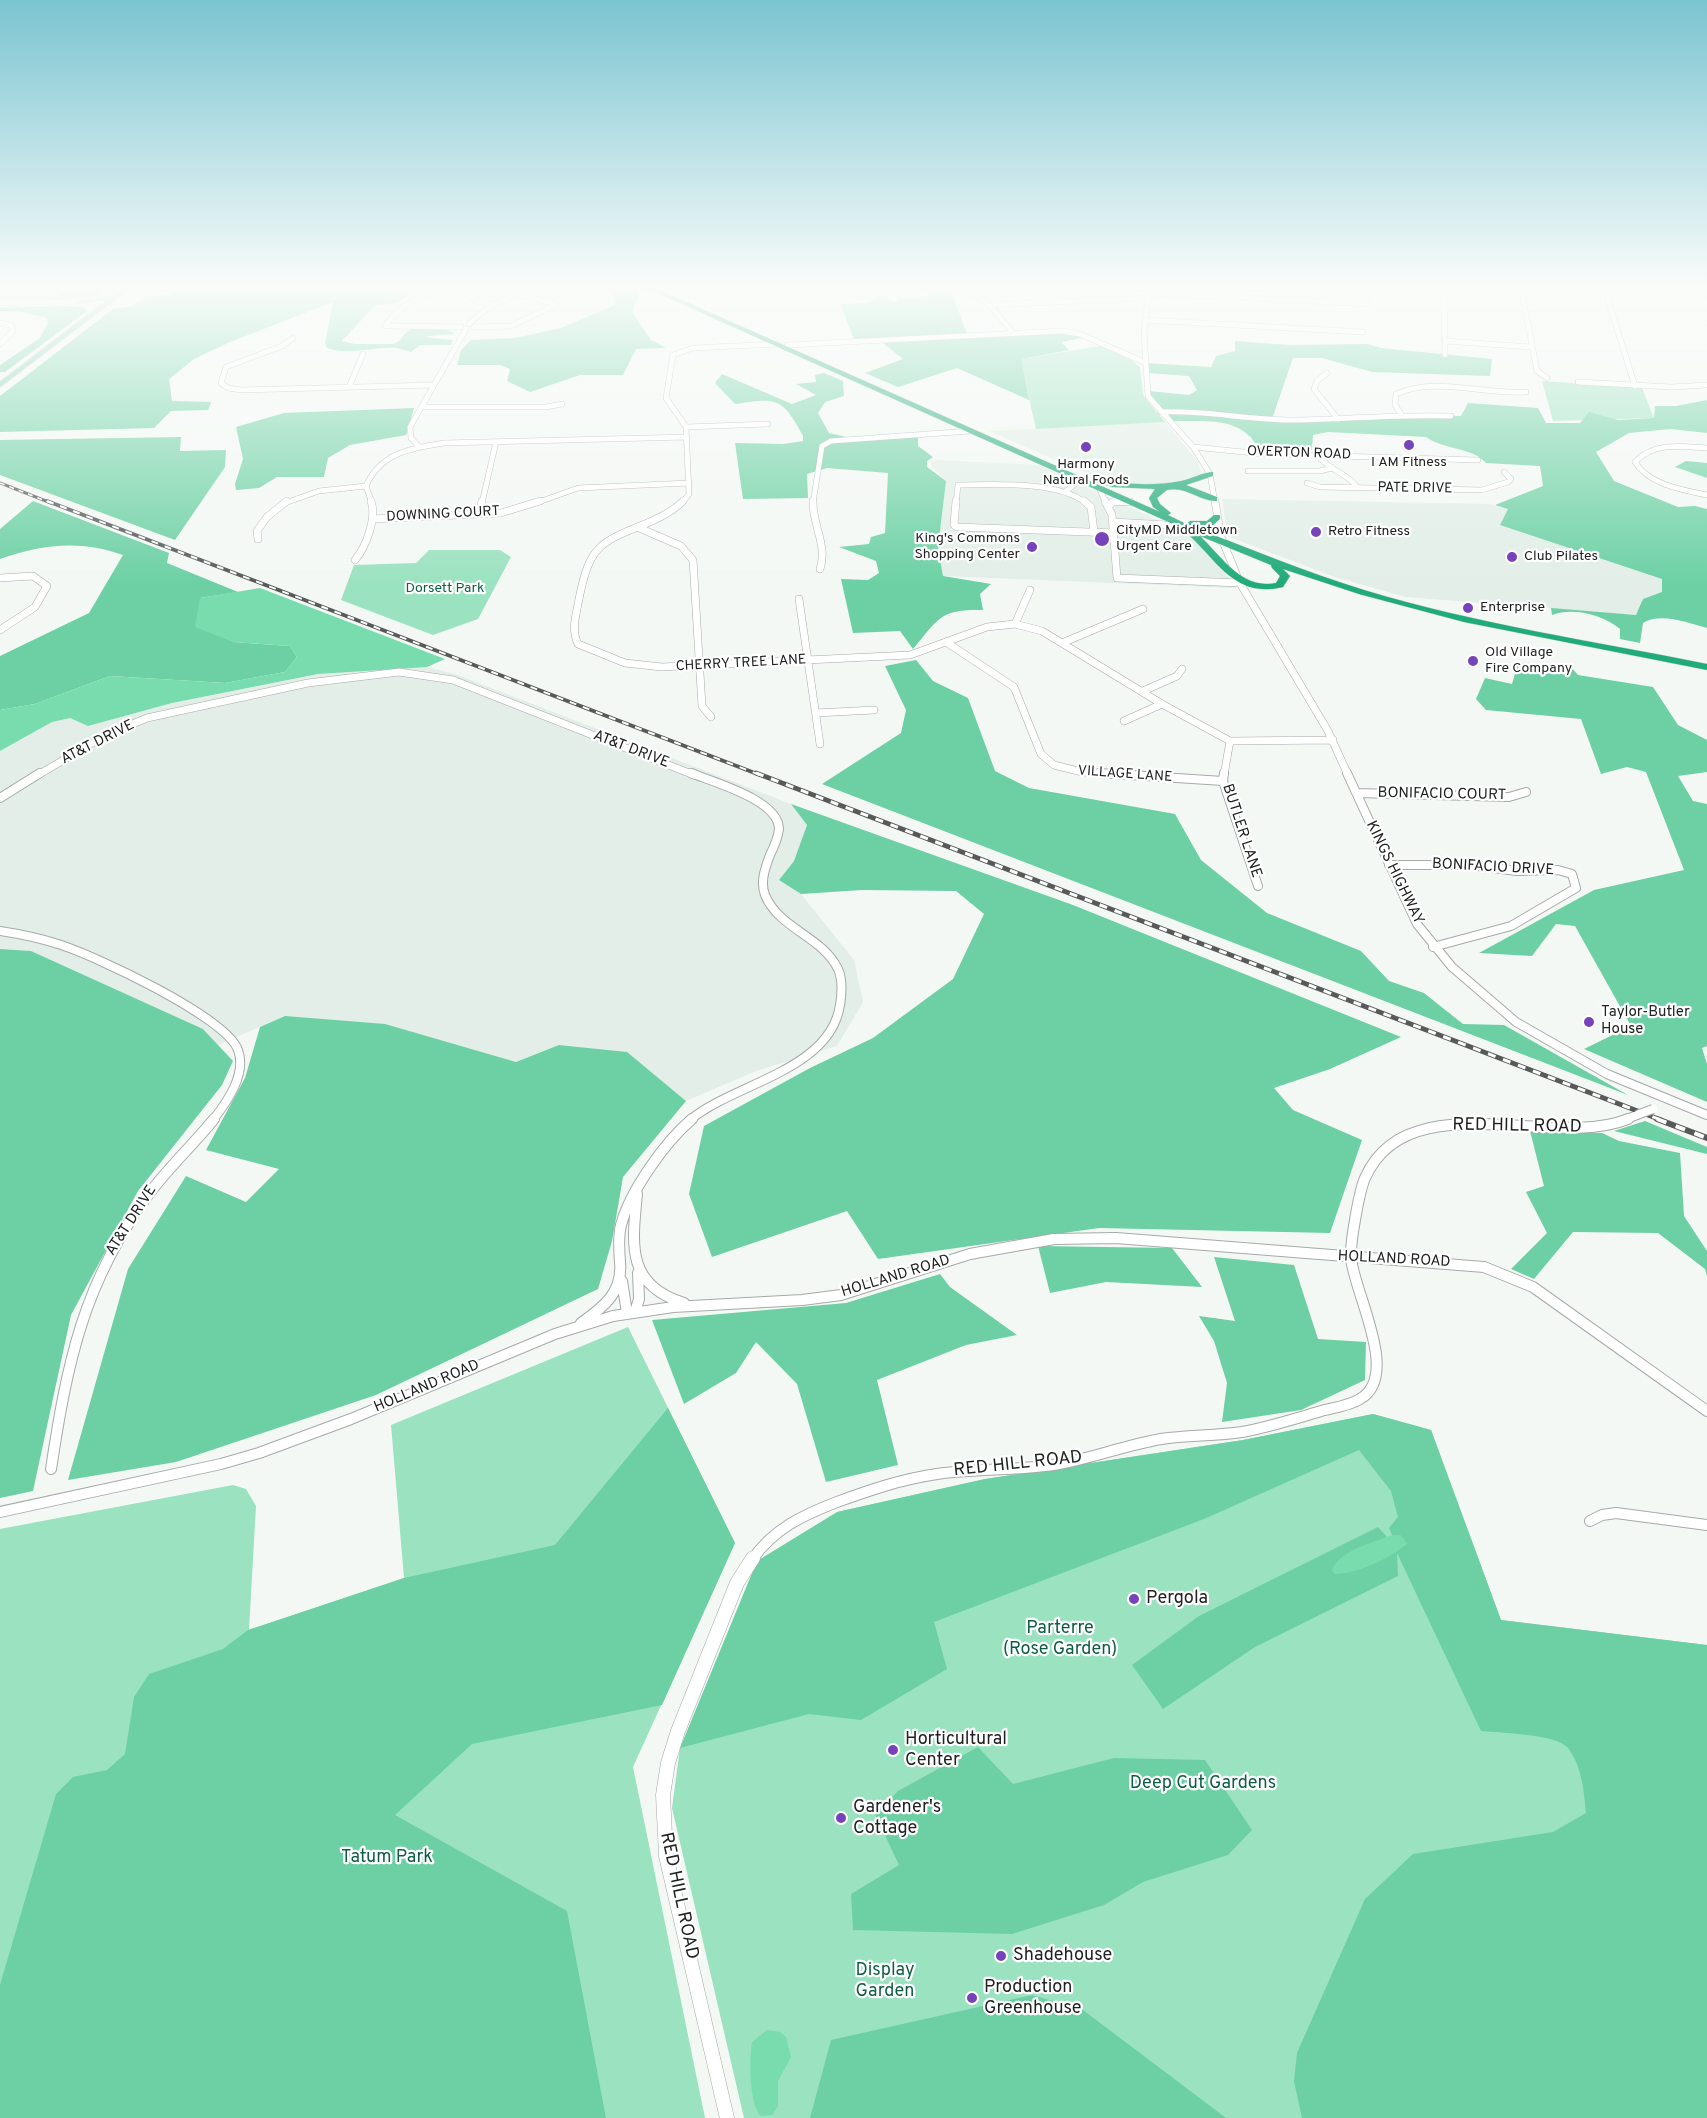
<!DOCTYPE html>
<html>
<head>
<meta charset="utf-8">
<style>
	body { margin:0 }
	canvas { display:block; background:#f3f8f5 }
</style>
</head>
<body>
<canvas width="1707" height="2118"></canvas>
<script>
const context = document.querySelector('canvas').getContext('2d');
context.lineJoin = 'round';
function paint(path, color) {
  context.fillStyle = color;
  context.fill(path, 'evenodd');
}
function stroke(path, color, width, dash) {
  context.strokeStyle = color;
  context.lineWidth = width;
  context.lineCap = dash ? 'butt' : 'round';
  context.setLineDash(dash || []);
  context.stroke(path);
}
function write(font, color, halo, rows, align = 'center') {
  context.font = font + ' Overpass,sans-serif';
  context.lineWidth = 4.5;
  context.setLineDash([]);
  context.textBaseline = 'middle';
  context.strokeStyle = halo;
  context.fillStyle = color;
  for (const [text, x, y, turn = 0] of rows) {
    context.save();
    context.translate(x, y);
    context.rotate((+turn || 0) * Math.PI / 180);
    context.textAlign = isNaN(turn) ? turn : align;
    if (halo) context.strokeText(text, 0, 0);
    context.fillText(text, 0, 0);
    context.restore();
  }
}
paint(new Path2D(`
	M0,288H118L100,300L0,302Z
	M1165,422L1197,460L1202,474L1200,477L1186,482L1129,485L1108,483L989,431Z
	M938,460L1039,465L1189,535L1205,547L1237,588L943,576L938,548L946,481L931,466V462Z
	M1222,499L1491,504L1508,509L1501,525L1662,579V593L1636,615L1406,597L1335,577L1232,538L1227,534Z
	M397,667H427L455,674L791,804L807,825L794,861L779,880L801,894L854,960L863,1002L837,1046L756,1071L686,1101L626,1052L560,1045L516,1062L285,1016L218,1045L203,1029L31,951L0,949V751L52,722L70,718L88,726L172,703L318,674Z`), '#e2eee7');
paint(new Path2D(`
	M1100,346L1131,360L1140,367L1143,395L1165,422L1036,429L1020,359Z
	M1542,381L1642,388L1654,418L1553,421Z
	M429,550H500L511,557L478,619L433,635L341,600L354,565L416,563Z
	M628,1327L735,1543L633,1767L705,2118H0V1529L233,1485L246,1489L256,1506L249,1630L404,1578L391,1425Z
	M1373,1414L1431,1430L1501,1620L1707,1645L1538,2118H744L672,1808L680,1748L837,1512L985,1479L1243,1440Z`), '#9be2c0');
paint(new Path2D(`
	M182,288H197L194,291H240L243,288H408L407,292L410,295L397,303L375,305L342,341L355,344H393C401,342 401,337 407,332C416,324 447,327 455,334L426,336L430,338L453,340L451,345H420L411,352C406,351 402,349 397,348C373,346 351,356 327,348L325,343L333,302L230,342L194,359L169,379L172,401L211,402L208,410L171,411L154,428L0,432V396L113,309L132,306L144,297L169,295Z
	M611,288L641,289L632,312L651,340L666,348L636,349L623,375H580L530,392L507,381L510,369L500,365H457L461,350L471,340L515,338L561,328L615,305Z
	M919,288H933L952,294L968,336L1073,332L1087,337L1061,342L1069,350L1021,359L1029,400L957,368L898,387L865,373L903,359L879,340L855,341L840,304L867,303L886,293C898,298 919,302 930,294Z
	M65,306L83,307L87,311L5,372H0V365L40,338L48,323L47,318L16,311H0V307Z
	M1235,341L1289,345L1368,344L1381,348L1492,359L1490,376L1372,372L1322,358H1293L1272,419L1396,414L1461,416L1468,403L1538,408L1546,423H1580L1589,412L1618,420L1654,418L1655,406H1676L1707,400V433L1671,429L1629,433L1596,452L1614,481L1678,507L1695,506L1707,509V628C1688,623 1661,612 1643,623L1640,643L1620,639V629C1603,615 1574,607 1552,615L1551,608L1636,615L1643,599L1662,592V579L1500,525L1508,509L1495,505L1543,486L1540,466L1486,463C1472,447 1444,450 1426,437L1328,432L1313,435L1312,450L1259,449C1241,415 1204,422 1170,421L1149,396V391L1189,395L1197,390L1189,376L1148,373L1147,363L1211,367L1216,356L1235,351Z
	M824,373L843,381L844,396L825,402L818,413L829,433L851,438L918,436V446L933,457L927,461V467L946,481L938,548L943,576L991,584L980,594L983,610C940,609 939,618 913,649L900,631L853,633L841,579L868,580L879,573L876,561L839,547L869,544L871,537L885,533L888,473L827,468L807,474L808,498L743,499L735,443L783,444L803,441V436C783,398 777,397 735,404L715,383L722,374L792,404L816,395L796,384L816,382L815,375Z
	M414,408L406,435L350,445L328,458L324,477H277L259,488L236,490L235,484L243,459L236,427L284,413Z
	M181,437L180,451L226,450L225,467L175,540L0,475V440Z
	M1686,461L1707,463V478L1675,467Z
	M33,501L169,553L167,563L238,592L200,598L233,642L290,646L297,657L285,672L225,683L110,676L35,704L0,710V656L89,613L123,555C80,540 43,544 0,559V529Z
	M916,660L933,681L968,698L995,771L1029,788L1175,814L1201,860L1267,913L1361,951L1389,981L1424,993L1463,1024L1504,1025L1628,1095L822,784L901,733L906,710L885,666Z
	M1518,663L1571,667L1578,675L1653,687L1678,725L1707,740V772L1678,776L1693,801L1707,804V1046L1702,1048L1707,1064V1102L1584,1049L1631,1026L1575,926L1556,924L1532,956L1479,953L1594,890L1684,870L1646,772L1627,767L1601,774L1581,719L1486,710L1476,699L1485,678L1512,684Z
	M791,804L1073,905L1401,1037L1330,1069L1274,1088L1293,1110L1362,1140L1330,1233L1099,1228L878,1259L847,1211L712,1257L689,1194L704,1126L810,1068L873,1038L953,979L984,914L956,891L862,890L801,894L779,880L794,861L807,825Z
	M0,949L31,951L203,1029L233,1061L222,1085L138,1191L71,1315L33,1491L0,1498Z
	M285,1016L385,1024L516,1062L559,1045L627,1052L686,1101L623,1177L612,1241L598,1289L376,1395L176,1462L68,1480L128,1269L186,1176L246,1202L279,1169L206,1150L245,1078L260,1027Z
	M1645,1121L1707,1147V1154L1614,1131Z
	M1530,1131L1602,1133L1619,1141L1680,1153L1684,1216L1707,1251V1276L1705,1269L1658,1233L1573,1232L1534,1279L1511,1269L1547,1233L1526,1192L1544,1186Z
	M1038,1246L1172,1248L1202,1287L1106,1282L1050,1293Z
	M1214,1257L1294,1265L1318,1339L1366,1342L1365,1380L1301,1410L1222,1422L1227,1383L1214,1341L1199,1316L1235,1321Z
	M940,1274L950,1287L1017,1335L966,1345L877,1380L898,1465L826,1482L797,1384L756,1342L736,1373L684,1404L652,1320L846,1303Z
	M668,1408L735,1543L662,1705L472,1744L395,1815L567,1911L606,2118H0V1985L56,1794L73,1777L107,1770L125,1754L134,1697L149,1674L223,1649L248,1630L404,1578L555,1545Z
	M1373,1414L1431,1430L1501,1620L1707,1645V2118H1302L1294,2081L1297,2053L1365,1899L1413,1854L1553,1832L1586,1813C1584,1793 1582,1764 1567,1747C1555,1734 1500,1733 1481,1731L1397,1553L1398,1576L1255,1647L1163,1709L1132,1665L1199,1616L1378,1527L1387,1537L1352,1551L1380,1559L1407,1544L1400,1535H1392L1389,1528L1398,1517L1391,1491L1359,1450L1204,1519L934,1622L947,1669L861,1720L809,1714L680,1748L757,1561L837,1512L985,1479L1243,1440Z
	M978,1747L1013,1784L1114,1758L1205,1760L1252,1830L1228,1855L1143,1882L1104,1905L1012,1934L853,1930L851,1894L899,1865L875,1814L898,1791Z
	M1032,1995L1083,2010L1226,2118H810L831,2040Z`), '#6cd0a4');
paint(new Path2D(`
	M69,288H108C97,301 74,298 59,295Z
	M260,588L445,659L427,667L318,674L172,703L88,726L70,718L52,722L0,751V710L35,704L110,676L225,683L285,672L297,657L290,646L233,642L195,627L200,598Z
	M1392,1535H1400L1407,1544C1388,1559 1360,1573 1335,1574L1332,1570C1340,1550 1373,1543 1392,1535Z
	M767,2030L780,2032L786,2037L791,2057L778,2081V2106L772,2115L761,2116C749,2104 749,2059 752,2042Z`), '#78dcaf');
const minorFar4 = new Path2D(`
	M453,288C423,295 404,300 385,326L461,327
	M457,288L476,301L493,304
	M748,288L763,292L829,288
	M876,288L895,299
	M966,288L990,305L1013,333
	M1149,288L1144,333L1148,396L1193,447L1210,474L1215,503
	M1444,288L1445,355
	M1521,288L1537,371L1547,378
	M1701,288L1707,293
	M1148,293L1369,304
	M1608,300L1635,386
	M0,303L61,301L105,304
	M1328,304L1332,288
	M990,305L1147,298
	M1145,320L1363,332
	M0,323L11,325L13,331L0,344
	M469,324L487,308L528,288
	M474,327L511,326L557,304L515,294
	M293,338L282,346L226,367L221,383L228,388L241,390L434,385
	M1445,341L1531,347
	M787,345L1062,331L1080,334L1146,363
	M1327,373L1317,381L1314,389L1338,419
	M1578,382L1671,387L1707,385
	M349,387L363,354
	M422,407H546L562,404
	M1161,412C1207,410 1253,421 1299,420C1350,419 1400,414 1451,416
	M1401,414L1395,405L1396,394C1436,376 1484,395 1526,392
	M686,427L768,424
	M419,447L411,438L410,427L466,329
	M1193,447L1264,454L1478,460
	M1707,448C1681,446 1654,442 1635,462C1649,485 1683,490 1707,495
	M1319,456C1329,471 1348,473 1358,488
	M1248,471H1320L1332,468
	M1307,483L1320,487L1482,490L1508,482L1511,479L1504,472
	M1099,488L1106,503
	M1065,492L1076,483V478
	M285,503L319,491L366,486
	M372,503L366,486C380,453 411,448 444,443L687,437
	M482,503L496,442
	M536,503L578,488L689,483
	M682,503L689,494L686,427L666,398L673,355L693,348L777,344
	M813,503L822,446L831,441L970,431
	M956,503L958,485C993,485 1057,480 1086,503
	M1112,503L1130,502`);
const minorFar3 = new Path2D(`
	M683,501C675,510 663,516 652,521C602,542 590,542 579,599C576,615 571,630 578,644L625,663L662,667L910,655L987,627L1015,624L1042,631L1162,704L1230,741L1333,740
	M813,501C812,524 828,546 820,569
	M956,501L954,525L957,527L1114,533
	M1084,501L1091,507L1094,532
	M1105,501L1112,515L1117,578L1240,583
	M1117,501L1130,502
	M1215,501L1221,537L1240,583L1328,731L1348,775
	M1108,506L1114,501
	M479,514L482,501
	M372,519L501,513L540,501
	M1113,522L1184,526
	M637,527L681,546L693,560L702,706L711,717
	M258,539L257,531L267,517L287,501
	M355,560C366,547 377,518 371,501
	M0,578L33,576L47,586L35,607L0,630
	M799,599L820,744
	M1015,624L1030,590
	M946,642L1014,687L1041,754L1054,765L1082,772L1122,775
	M1062,643L1143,609
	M1143,691L1177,676L1182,669
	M816,713L874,710
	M1124,721L1162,704
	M38,775L106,735L147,718L308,683L399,672L453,680L694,775
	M1224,775L1230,741`);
const minorFar2 = new Path2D(`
	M1099,773L1223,781
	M1224,773L1223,781L1258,886
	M1347,773L1417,924L1452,967L1516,1022L1607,1074L1707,1115
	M1357,793L1509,797L1526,792
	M0,798L40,773
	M1389,865H1470L1517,871L1558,870L1572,874L1576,888L1511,926L1433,947
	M0,931C20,934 39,938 58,944C94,955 226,1017 238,1050C247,1074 227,1102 213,1120
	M690,1120C734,1083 830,1071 840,1005C842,993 843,980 838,969C822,936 779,929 765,895C760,882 765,868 770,855C774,847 778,838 779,829C779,800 713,782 691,773
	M1624,1120L1637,1115`);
const minorFar1 = new Path2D(`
	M637,1194C632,1245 626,1285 684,1303
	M622,1281L627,1313
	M635,1312L639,1299L638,1273
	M581,1323C604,1307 623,1292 620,1262C619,1250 618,1237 621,1225C630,1191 665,1142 692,1119
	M51,1469C67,1364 83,1283 148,1195C168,1168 193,1145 214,1119
	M0,1512L221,1464L259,1453L351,1419L555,1334L613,1316L673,1307L802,1300L841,1295L970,1254L1054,1239L1116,1238L1484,1267L1533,1287L1707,1411
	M1590,1521L1602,1515L1616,1513L1707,1525
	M752,1560C773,1529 803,1515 837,1502C870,1490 902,1479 937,1474C977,1468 1019,1471 1059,1464C1093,1458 1126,1445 1161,1439C1187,1435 1215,1436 1242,1432C1269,1427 1294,1419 1321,1411C1332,1408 1349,1406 1360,1399C1401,1376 1354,1293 1351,1258C1350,1243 1359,1192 1365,1178C1407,1082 1553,1150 1628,1119`);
const minor = new Path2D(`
	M727,2118L666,1856L663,1795L668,1763L678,1731L737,1583L753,1558`);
const major = new Path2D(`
	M123,288H130L0,387V382L107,300L77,304L75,301L111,297Z`);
const highway = new Path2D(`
	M646,288H655L1160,512L1153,507L1149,498L1155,489L1112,487L1096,482L1100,479C1127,485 1154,486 1181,481C1192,479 1203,472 1213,472V476L1186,485L1217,497V501C1200,502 1187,486 1167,490L1157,498L1160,504L1171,513L1168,515L1186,524L1190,521H1207L1214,515H1220V519L1212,526L1193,527C1250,549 1306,572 1364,590C1476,624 1593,641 1707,664V670L1464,622L1359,594L1283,569L1290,576L1283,587C1237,598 1220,565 1191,537L1190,535L1193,533ZM1200,536L1271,565L1272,568L1280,576L1276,583C1242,590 1222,557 1200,536Z`);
stroke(minorFar4, '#a6aaa8', 6);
stroke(minorFar3, '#a6aaa8', 8);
stroke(minorFar2, '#a6aaa8', 10);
stroke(minorFar1, '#a6aaa8', 12);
stroke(minor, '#a6aaa8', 15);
stroke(major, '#d3d3d3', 2);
stroke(highway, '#d3d3d3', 1);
stroke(minorFar4, '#fff', 5);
stroke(minorFar3, '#fff', 7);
stroke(minorFar2, '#fff', 8);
stroke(minorFar1, '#fff', 10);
stroke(minor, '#fff', 14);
paint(major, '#79cdaf');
paint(highway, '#20ab7a');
const railFar3 = new Path2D(`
	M0,483L51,503`);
const railFar2 = new Path2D(`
	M47,501L760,775`);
const railFar1 = new Path2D(`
	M756,773L1661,1120`);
const rail = new Path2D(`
	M1657,1119L1707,1138`);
stroke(railFar3, '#575a59', 3);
stroke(railFar2, '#575a59', 4);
stroke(railFar1, '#575a59', 5);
stroke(rail, '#575a59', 6);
stroke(railFar3, '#fff', 1.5, [5]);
stroke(railFar2, '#fff', 2, [7]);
stroke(railFar1, '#fff', 3, [8]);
stroke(rail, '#fff', 4, [10]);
const minorBridge = new Path2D(`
	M1637,1115L1653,1109`);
stroke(minorBridge, '#a6aaa8', 10, []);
stroke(minorBridge, '#fff', 8);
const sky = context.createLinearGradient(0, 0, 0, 585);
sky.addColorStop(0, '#7bc4d1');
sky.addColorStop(0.49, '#fafcfa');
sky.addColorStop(1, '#fafcfa00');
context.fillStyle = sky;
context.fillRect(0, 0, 1707, 585);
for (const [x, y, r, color] of [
	[1409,445,6,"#7643ba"],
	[1086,447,6,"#7643ba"],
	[1316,532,6,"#7643ba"],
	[1102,539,8,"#7643ba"],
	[1032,547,6,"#7643ba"],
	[1512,557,6,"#7643ba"],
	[1468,608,6,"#7643ba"],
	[1473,661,6,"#7643ba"],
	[1589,1022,6,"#7643ba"],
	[1134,1599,6,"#7643ba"],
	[893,1750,6,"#7643ba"],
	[841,1818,6,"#7643ba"],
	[1001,1956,6,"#7643ba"],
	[972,1998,6,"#7643ba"]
]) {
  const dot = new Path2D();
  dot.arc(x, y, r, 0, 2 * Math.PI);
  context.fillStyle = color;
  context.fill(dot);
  stroke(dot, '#fff', 2);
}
write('14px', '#212322', '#fff', [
	["OVERTON ROAD",1299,454,2],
	["PATE DRIVE",1415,489,1],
	["DOWNING COURT",443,515,-3],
	["CHERRY TREE LANE",741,664,-3],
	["VILLAGE LANE",1125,775,4]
]);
write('14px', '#212322', '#fff', [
	["I AM Fitness",1409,463,"center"],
	["Harmony",1086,465,"center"],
	["Natural Foods",1086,481,"center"],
	["CityMD Middletown",1116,531],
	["Urgent Care",1116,547],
	["Retro Fitness",1328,532],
	["King's Commons",1020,539,"right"],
	["Shopping Center",1020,555,"right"],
	["Club Pilates",1524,557],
	["Enterprise",1480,608],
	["Old Village",1485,653],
	["Fire Company",1485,669]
], 'left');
write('14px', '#0e5e41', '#fff', [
	["Dorsett Park",445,589]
]);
write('15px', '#212322', '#fff', [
	["AT&T DRIVE",98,743,-27],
	["AT&T DRIVE",631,750,21],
	["BONIFACIO COURT",1442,795,1],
	["BUTLER LANE",1241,831,72],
	["BONIFACIO DRIVE",1493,868,3],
	["KINGS HIGHWAY",1394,873,64],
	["AT&T DRIVE",132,1221,-57],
	["HOLLAND ROAD",1394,1260,3],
	["HOLLAND ROAD",896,1277,-17],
	["HOLLAND ROAD",427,1387,-23]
]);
write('15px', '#212322', '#fff', [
	["Taylor-Butler",1601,1013],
	["House",1601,1030]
], 'left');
write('18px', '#212322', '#fff', [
	["RED HILL ROAD",1517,1127,1],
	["RED HILL ROAD",1018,1465,-6],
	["RED HILL ROAD",678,1896,78]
]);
write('18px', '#212322', '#fff', [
	["Pergola",1146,1599],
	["Horticultural",905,1740],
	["Center",905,1761],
	["Gardener's",853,1808],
	["Cottage",853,1829],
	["Shadehouse",1013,1956],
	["Production",984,1988],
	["Greenhouse",984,2009]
], 'left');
write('18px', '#0e5e41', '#fff', [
	["Parterre",1060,1629],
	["(Rose Garden)",1060,1650],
	["Deep Cut Gardens",1203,1784],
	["Tatum Park",387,1858],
	["Display",885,1971],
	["Garden",885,1992]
]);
</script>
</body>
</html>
